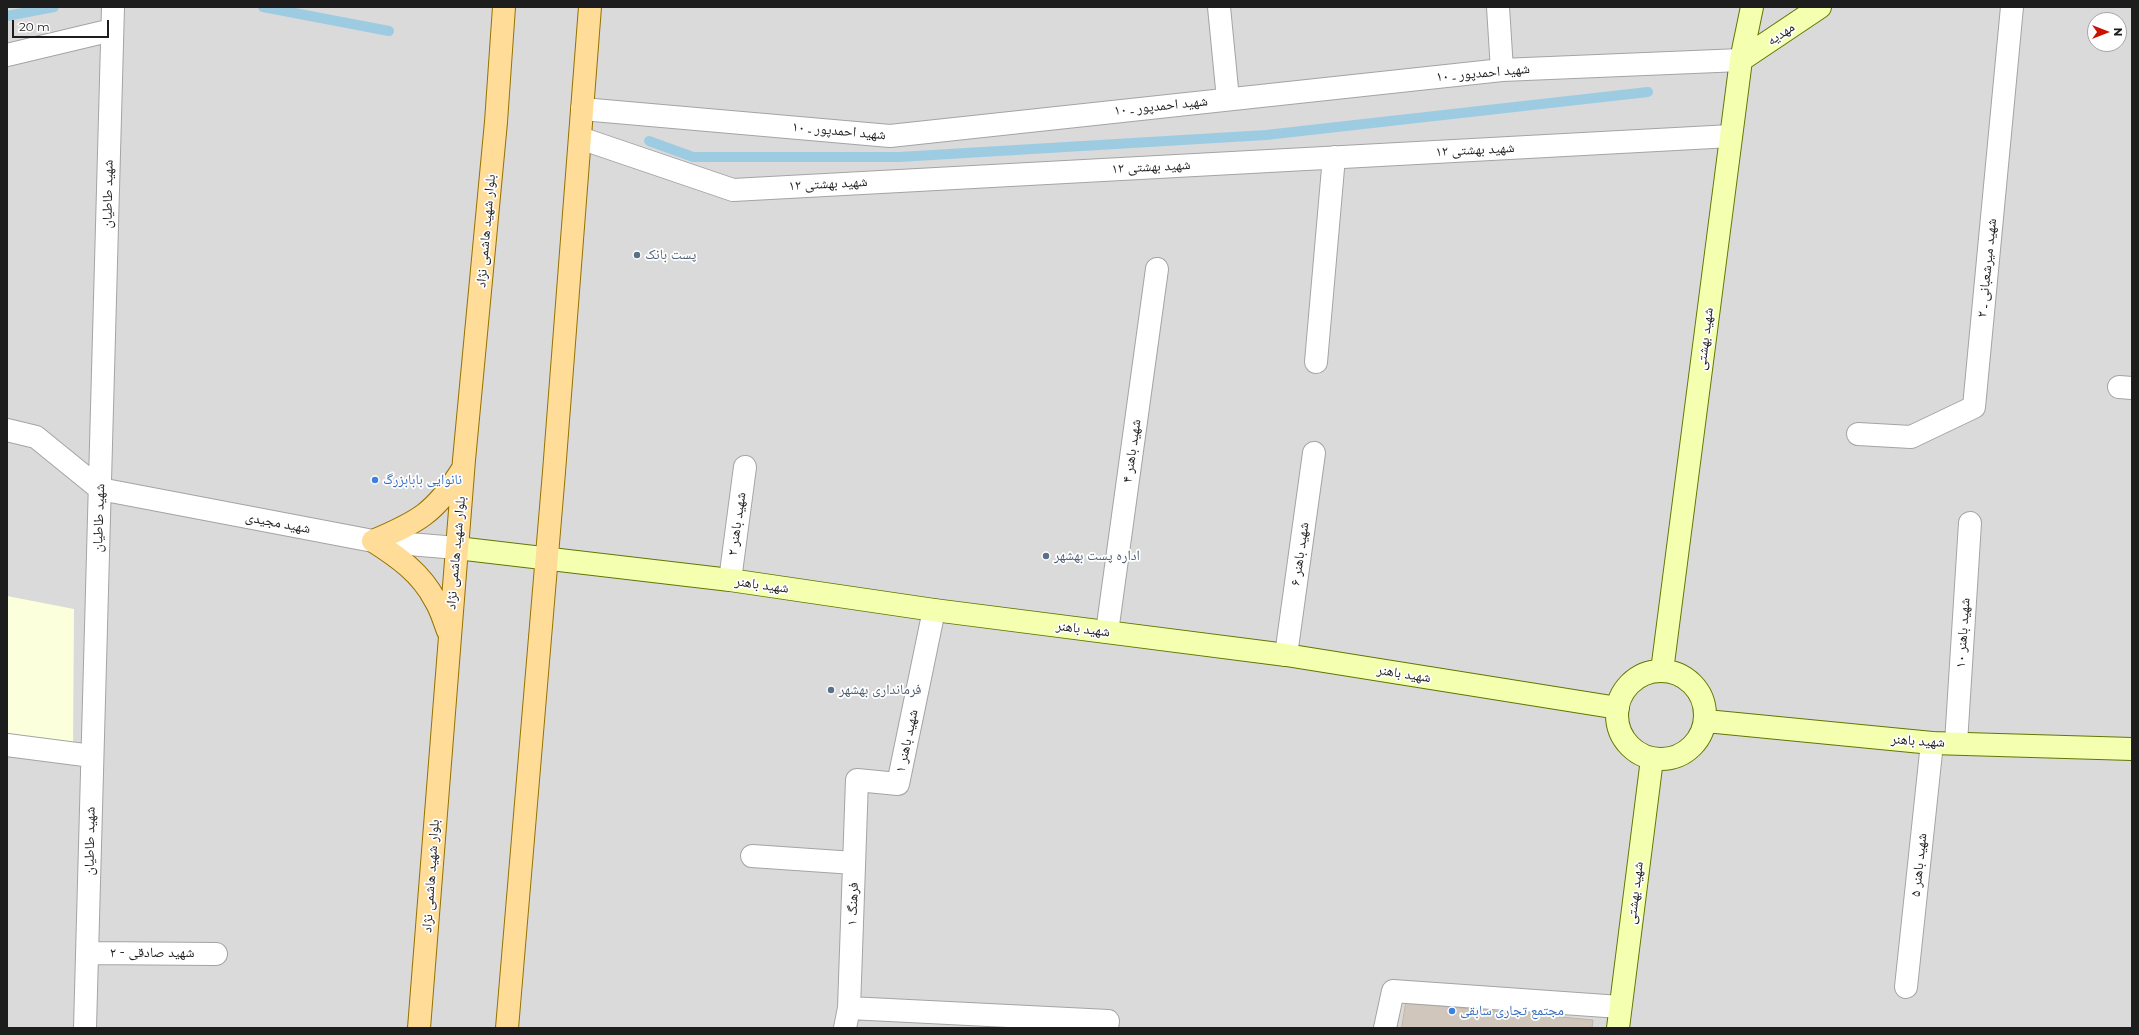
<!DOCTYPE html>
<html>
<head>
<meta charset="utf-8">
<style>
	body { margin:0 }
	#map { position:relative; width:2139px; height:1035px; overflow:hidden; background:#efece2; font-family:Montserrat,sans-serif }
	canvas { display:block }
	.frame { position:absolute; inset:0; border:8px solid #1d1d1d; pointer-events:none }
	.north { position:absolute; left:2087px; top:12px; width:40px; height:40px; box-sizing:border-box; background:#fff; border:1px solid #a5a5a5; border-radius:50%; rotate:90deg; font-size:11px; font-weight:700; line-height:16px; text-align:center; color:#1d1d1d }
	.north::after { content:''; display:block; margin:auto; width:14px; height:18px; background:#ca1300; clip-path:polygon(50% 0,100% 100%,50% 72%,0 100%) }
	.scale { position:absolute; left:12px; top:20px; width:97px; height:18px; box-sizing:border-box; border:2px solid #1d1d1d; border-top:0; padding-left:5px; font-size:12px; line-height:14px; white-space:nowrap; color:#1d1d1d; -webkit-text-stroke:3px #fff; paint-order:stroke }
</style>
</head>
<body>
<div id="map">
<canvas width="2139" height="1035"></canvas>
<div class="frame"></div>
<div class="north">N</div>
<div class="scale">20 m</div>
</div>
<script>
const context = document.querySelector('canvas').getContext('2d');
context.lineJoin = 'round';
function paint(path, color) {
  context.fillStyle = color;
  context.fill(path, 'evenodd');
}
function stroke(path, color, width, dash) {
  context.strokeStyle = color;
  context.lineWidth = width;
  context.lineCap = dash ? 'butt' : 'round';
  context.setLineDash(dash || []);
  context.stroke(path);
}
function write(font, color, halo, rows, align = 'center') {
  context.font = font + ' Montserrat,"Noto Naskh Arabic",sans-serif';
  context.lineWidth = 3.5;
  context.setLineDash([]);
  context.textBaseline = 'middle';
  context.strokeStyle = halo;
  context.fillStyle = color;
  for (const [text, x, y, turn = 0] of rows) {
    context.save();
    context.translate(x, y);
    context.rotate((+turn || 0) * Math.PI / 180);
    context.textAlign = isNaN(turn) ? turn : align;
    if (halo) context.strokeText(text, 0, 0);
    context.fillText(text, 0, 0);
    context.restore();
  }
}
paint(new Path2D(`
	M7,7H2132V1028H7ZM2095,20H2119V44H2095Z`), '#dbdada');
paint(new Path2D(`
	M7,596L74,609L73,747L7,738Z`), '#fcffdb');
stroke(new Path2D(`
	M263,7L389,31
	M7,16L54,7
	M649,141L693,157H899L1266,135L1648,92`), '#9dcce2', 10);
const building = new Path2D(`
	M1406,1003L1593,1020L1592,1028H1402Z`);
paint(building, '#d0c6bb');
stroke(building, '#c2b4a3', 1);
const street = new Path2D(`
	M1219,7L1228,99
	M1498,7L1502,70
	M7,55L112,30
	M582,109L890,136L1502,70L1741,60
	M580,138L733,190L1731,136
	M1316,362L1334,157
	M2119,387L2132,388
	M7,430L36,437L100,489L373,541L457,548
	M1858,434L1911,437L1974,407L2012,7
	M730,580L745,467
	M1107,632L1157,269
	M1286,655L1314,453
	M1956,743L1970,523
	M7,745L92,756
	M752,856L854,863
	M87,953L216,954
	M1906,987L1932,743
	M849,1008L1108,1021L1107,1028
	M85,1028L113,7
	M845,1028L849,1008L857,780L898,784L934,610
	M1385,1028L1393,991L1620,1007`);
const secondary = new Path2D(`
	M1741,60L1820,7
	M457,548L730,580L934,610L1286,655L1618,708
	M1617 715a44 44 0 1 1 88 0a44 44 0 1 1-88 0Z
	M1662,671L1741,60L1752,7
	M1706,721L1932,743L2132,749
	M1618,1028L1652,759`);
const primary = new Path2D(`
	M373,541C398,557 421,573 435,600C441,609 444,621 448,631
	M373,541C418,522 435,513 462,470
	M419,1028L464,460L496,122L504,7
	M507,1028L554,472L590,7`);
stroke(street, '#a4a4a4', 24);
stroke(secondary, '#607800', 24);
stroke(primary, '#967200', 24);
stroke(street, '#fff', 22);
stroke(secondary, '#f4ffb0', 22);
stroke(primary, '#ffdc97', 22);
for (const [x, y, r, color] of [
	[637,255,4,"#5c6f8a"],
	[375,480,4,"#3f7fe0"],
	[1046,556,4,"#5c6f8a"],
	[831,690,4,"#5c6f8a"],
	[1452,1011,4,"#3f7fe0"]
]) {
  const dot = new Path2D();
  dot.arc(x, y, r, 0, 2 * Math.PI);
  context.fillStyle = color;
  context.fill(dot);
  stroke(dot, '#fff', 1.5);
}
write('14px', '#1d1d1d', '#fff', [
	["مهدیه",1781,34,-34],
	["شهید احمدپور ـ ۱۰",1483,73,-5],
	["شهید احمدپور ـ ۱۰",1161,106,-6],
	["شهید احمدپور ـ ۱۰",839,131,5],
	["شهید بهشتی ۱۲",1475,150,-3],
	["شهید بهشتی ۱۲",1151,167,-3],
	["شهید بهشتی ۱۲",828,184,-3],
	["شهید طاطیان",108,194,-89],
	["بلوار شهید هاشمی نژاد",486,231,-85],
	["شهید میرشعبانی ـ ۲",1987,268,-84],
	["شهید بهشتی",1705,339,-83],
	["شهید باهنر ۴",1132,451,-82],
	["شهید طاطیان",99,518,-88],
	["شهید مجیدی",278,523,11],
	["شهید باهنر ۲",737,524,-82],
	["بلوار شهید هاشمی نژاد",456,553,-85],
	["شهید باهنر ۶",1300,554,-82],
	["شهید باهنر",762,585,8],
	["شهید باهنر",1083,629,7],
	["شهید باهنر ۱۰",1963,633,-86],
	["شهید باهنر",1404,674,9],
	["شهید باهنر ۱",907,741,-78],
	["شهید باهنر",1918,741,4],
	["شهید طاطیان",90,841,-89],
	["شهید باهنر ۵",1919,865,-84],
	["بلوار شهید هاشمی نژاد",431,876,-86],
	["شهید بهشتی",1635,893,-83],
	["فرهنگ ۱",853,904,-88],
	["شهید صادقی - ۲",152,953]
]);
write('14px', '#4e5e75', '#fff', [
	["پست بانک",645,255],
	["اداره پست بهشهر",1054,556],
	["فرمانداری بهشهر",839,690]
], 'left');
write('14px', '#366cbe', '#fff', [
	["نانوایی بابابزرگ",383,480],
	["مجتمع تجاری سابقی",1460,1011]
], 'left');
</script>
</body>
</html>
